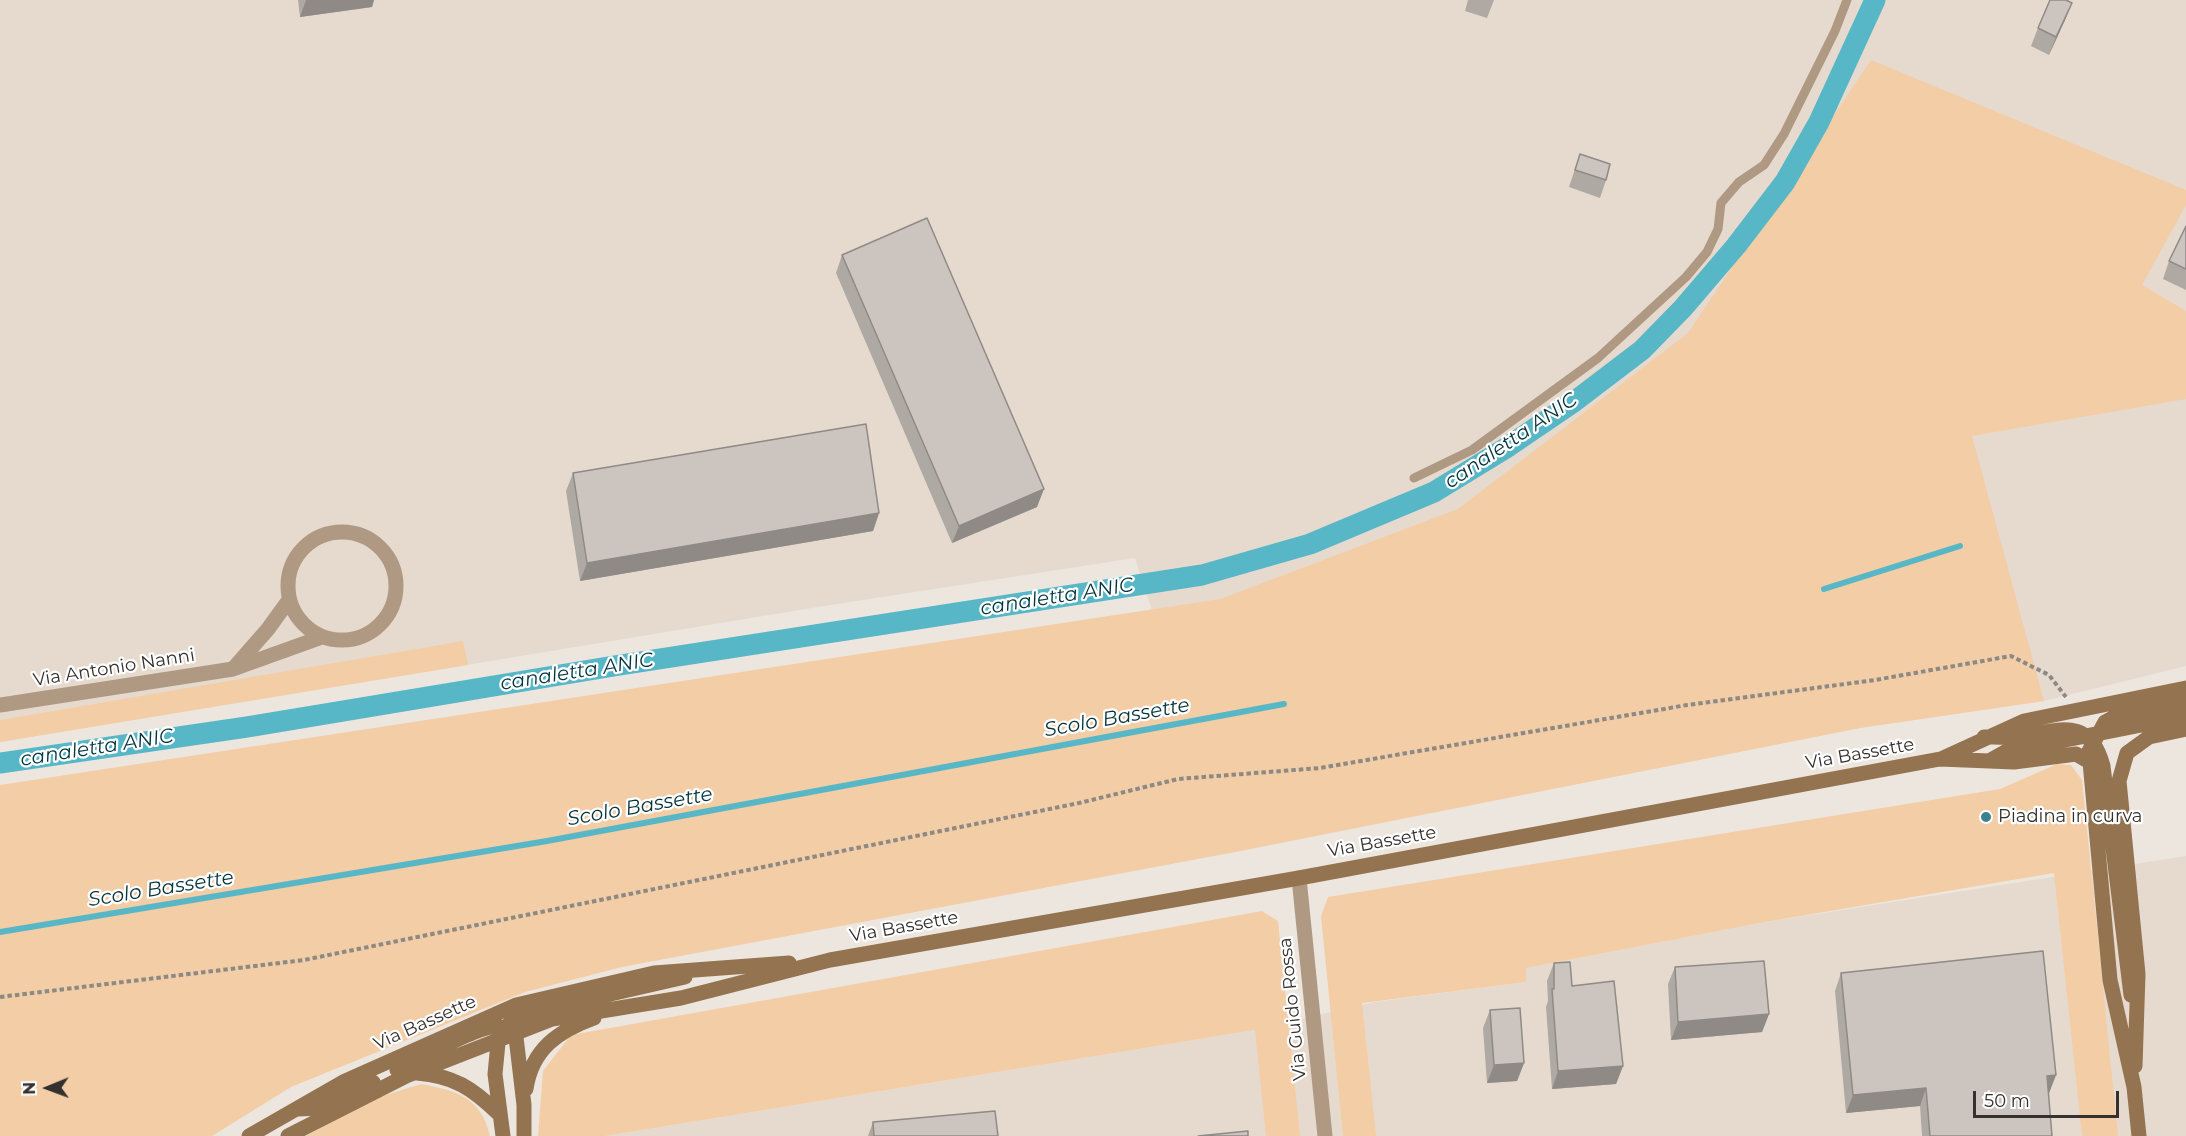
<!DOCTYPE html>
<html>
<head>
<meta charset="utf-8">
<style>
	body { margin:0 }
	#map { position:relative; width:2186px; height:1136px; overflow:hidden; background:#ede6df; font-family:Montserrat,sans-serif }
	canvas { display:block }
	.north { position:absolute; left:18px; top:1058px; width:60px; height:60px; -webkit-text-stroke:4px #fff; paint-order:stroke; rotate:269deg; font-size:16px; font-weight:700; line-height:24px; text-align:center; color:#34312f }
	.north::after { content:''; display:block; margin:auto; width:21px; height:27px; background:#34312f; clip-path:polygon(50% 0,100% 100%,50% 72%,0 100%) }
	.scale { position:absolute; left:1973px; top:1091px; width:146px; height:27px; box-sizing:border-box; border:3px solid #34312f; border-top:0; padding-left:8px; font-size:18px; line-height:21px; white-space:nowrap; color:#34312f; -webkit-text-stroke:4px #fff; paint-order:stroke }
</style>
</head>
<body>
<div id="map">
<canvas width="2186" height="1136"></canvas>
<div class="north">N</div>
<div class="scale">50 m</div>
</div>
<script>
const context = document.querySelector('canvas').getContext('2d');
context.lineJoin = 'round';
function paint(path, color) {
  context.fillStyle = color;
  context.fill(path, 'evenodd');
}
function stroke(path, color, width, dash) {
  context.strokeStyle = color;
  context.lineWidth = width;
  context.lineCap = dash ? 'butt' : 'round';
  context.setLineDash(dash || []);
  context.stroke(path);
}
function write(font, color, halo, rows, align = 'center') {
  context.font = font + ' Montserrat,sans-serif';
  context.lineWidth = 4.5;
  context.setLineDash([]);
  context.textBaseline = 'middle';
  context.strokeStyle = halo;
  context.fillStyle = color;
  for (const [text, x, y, turn = 0] of rows) {
    context.save();
    context.translate(x, y);
    context.rotate((+turn || 0) * Math.PI / 180);
    context.textAlign = isNaN(turn) ? turn : align;
    if (halo) context.strokeText(text, 0, 0);
    context.fillText(text, 0, 0);
    context.restore();
  }
}
paint(new Path2D(`
	M0,0H2186V666L2044,701L1860,728L1230,853L1135,558L818,607L0,742Z
	M2186,856V1136H605L1255,1030L1374,1002L1526,982L1525,968L1765,922Z`), '#e6dace');
paint(new Path2D(`
	M1871,60L2186,190V205L2142,285L2186,311V399L1972,436L2044,701L1860,728L1230,853L622,967L525,992L291,1087L212,1136H0V785L1220,599L1458,509L1688,333Z
	M463,641L468,665L0,742V720Z
	M2057,764L2071,765L2082,780L2118,1136H2082L2054,873L1765,922L1526,968V982L1362,1003L1376,1136H1343L1321,916L1328,897L2000,789Z
	M1262,911L1278,921L1300,1136H1266L1255,1030L605,1136H538L543,1071L571,1035Z
	M421,1084C457,1091 481,1097 490,1136H306L373,1099Z`), '#f3cda6');
stroke(new Path2D(`
	M1824,589L1960,546
	M0,932L547,841L1284,704`), '#57b7c7', 6);
stroke(new Path2D(`
	M0,763L247,727L614,666L1202,575L1310,544L1434,492L1506,448L1575,401L1642,350L1683,308L1736,246L1785,182L1819,122L1875,0`), '#57b7c7', 21);
stroke(new Path2D(`
	M0,997L304,960L1079,803L1178,779L1320,768L1687,705L1875,680L2011,656L2049,675L2066,697`), '#8d8984', 4, [4.5, 3]);
stroke(new Path2D(`
	M1414,478L1472,450L1598,358L1686,277L1707,252L1718,229L1721,203L1739,182L1764,165L1784,134L1835,31L1847,0`), '#b09983', 9);
stroke(new Path2D(`
	M288 586a54 54 0 1 1 108 0a54 54 0 1 1-108 0Z
	M233,669L268,629L289,600
	M0,705L233,669L322,637
	M1299,878L1325,1136`), '#b09983', 15);
stroke(new Path2D(`
	M1984,737C1996,737 2009,738 2021,736C2060,730 2090,717 2103,766L2131,995
	M1943,758L2024,721L2186,688
	M1989,761L2005,752L2186,716
	M2135,1066L2138,974L2119,781L2127,753L2149,737L2186,729
	M397,1070C415,1061 483,1022 500,1027C505,1029 511,1034 516,1037L524,1105V1136
	M417,1073C454,1076 472,1088 498,1113
	M526,1089C532,1049 558,1031 594,1018
	M298,1109L320,1108L373,1082
	M249,1136L345,1081L516,1005L654,973L789,963
	M288,1136L406,1076L552,1019L681,998L830,960L1299,878L1940,759L2014,762L2076,754L2088,761
	M503,1136L495,1074L498,1043L508,1025L520,1017L580,1001L685,977
	M2139,1136L2134,1087L2110,980L2089,751L2105,722L2118,715L2186,702`), '#947351', 15);
paint(new Path2D(`
	M298,0H374L372,7L300,17Z
	M1468,0H1494L1487,18L1465,11Z
	M2072,3L2065,20L2049,55L2031,46L2038,28Z
	M1580,154L1606,180L1600,198L1569,187Z
	M2186,226V290L2163,279L2169,261Z
	M842,255L1037,507L952,543L836,273Z
	M573,473L879,513L873,531L580,581L566,491Z
	M1554,963L1572,986L1623,1066L1616,1084L1552,1089L1546,1007L1548,1001L1547,981Z
	M1675,967L1769,1014L1762,1032L1671,1040L1668,984Z
	M1841,973L2056,1075L2049,1093H2048L2052,1136H1922L1920,1106L1846,1113L1835,991Z
	M1490,1010L1524,1063L1517,1081L1487,1083L1483,1028Z
	M873,1122L998,1136H868Z`), '#afa9a4');
paint(new Path2D(`
	M306,0H374L372,7L300,17Z
	M2072,3L2065,20L2049,55L2056,37Z
	M1044,489L1037,507L952,543L959,526Z
	M879,513L873,531L580,581L587,563Z
	M1769,1014L1762,1032L1671,1040L1678,1022Z
	M1524,1063L1517,1081L1487,1083L1494,1065Z
	M1623,1066L1616,1084L1552,1089L1558,1071Z
	M2056,1075L2049,1093L2041,1094L2047,1076Z
	M1926,1088L1920,1106L1846,1113L1853,1095Z`), '#8f8a86');
const building = new Path2D(`
	M2050,0H2066L2072,3L2056,37L2038,28Z
	M1580,154L1610,164L1606,180L1575,170Z
	M927,218L1044,489L959,526L842,255Z
	M2186,226V269L2169,261Z
	M866,424L879,513L587,563L573,473Z
	M2043,951L2056,1075L2047,1076L2052,1136H1930L1926,1088L1853,1095L1841,973Z
	M1764,961L1769,1014L1678,1022L1675,967Z
	M1570,962L1572,986L1614,981L1623,1066L1558,1071L1552,989H1554V963Z
	M1520,1008L1524,1063L1494,1065L1490,1010Z
	M995,1111L998,1136H874L873,1122Z
	M1248,1131V1136H1198Z`);
paint(building, '#ccc5bf');
stroke(building, '#8f8a86', 1.5);
for (const [x, y, r, color] of [
	[1986,817,6,"#3c828e"]
]) {
  const dot = new Path2D();
  dot.arc(x, y, r, 0, 2 * Math.PI);
  context.fillStyle = color;
  context.fill(dot);
  stroke(dot, '#fff', 2);
}
write('18px', '#34312f', '#fff', [
	["Via Antonio Nanni",114,668,-9],
	["Via Bassette",1860,754,-10],
	["Via Bassette",1382,842,-10],
	["Via Bassette",904,927,-10],
	["Via Guido Rossa",1293,1009,-96],
	["Via Bassette",425,1023,-24]
]);
write('18px', '#34312f', '#fff', [
	["Piadina in curva",1998,817]
], 'left');
write('italic 20px', '#06363d', '#fff', [
	["canaletta ANIC",1511,441,-34],
	["canaletta ANIC",1057,597,-9],
	["canaletta ANIC",577,672,-9],
	["Scolo Bassette",1117,718,-10],
	["canaletta ANIC",97,748,-9],
	["Scolo Bassette",640,807,-10],
	["Scolo Bassette",161,889,-9]
]);
</script>
</body>
</html>
